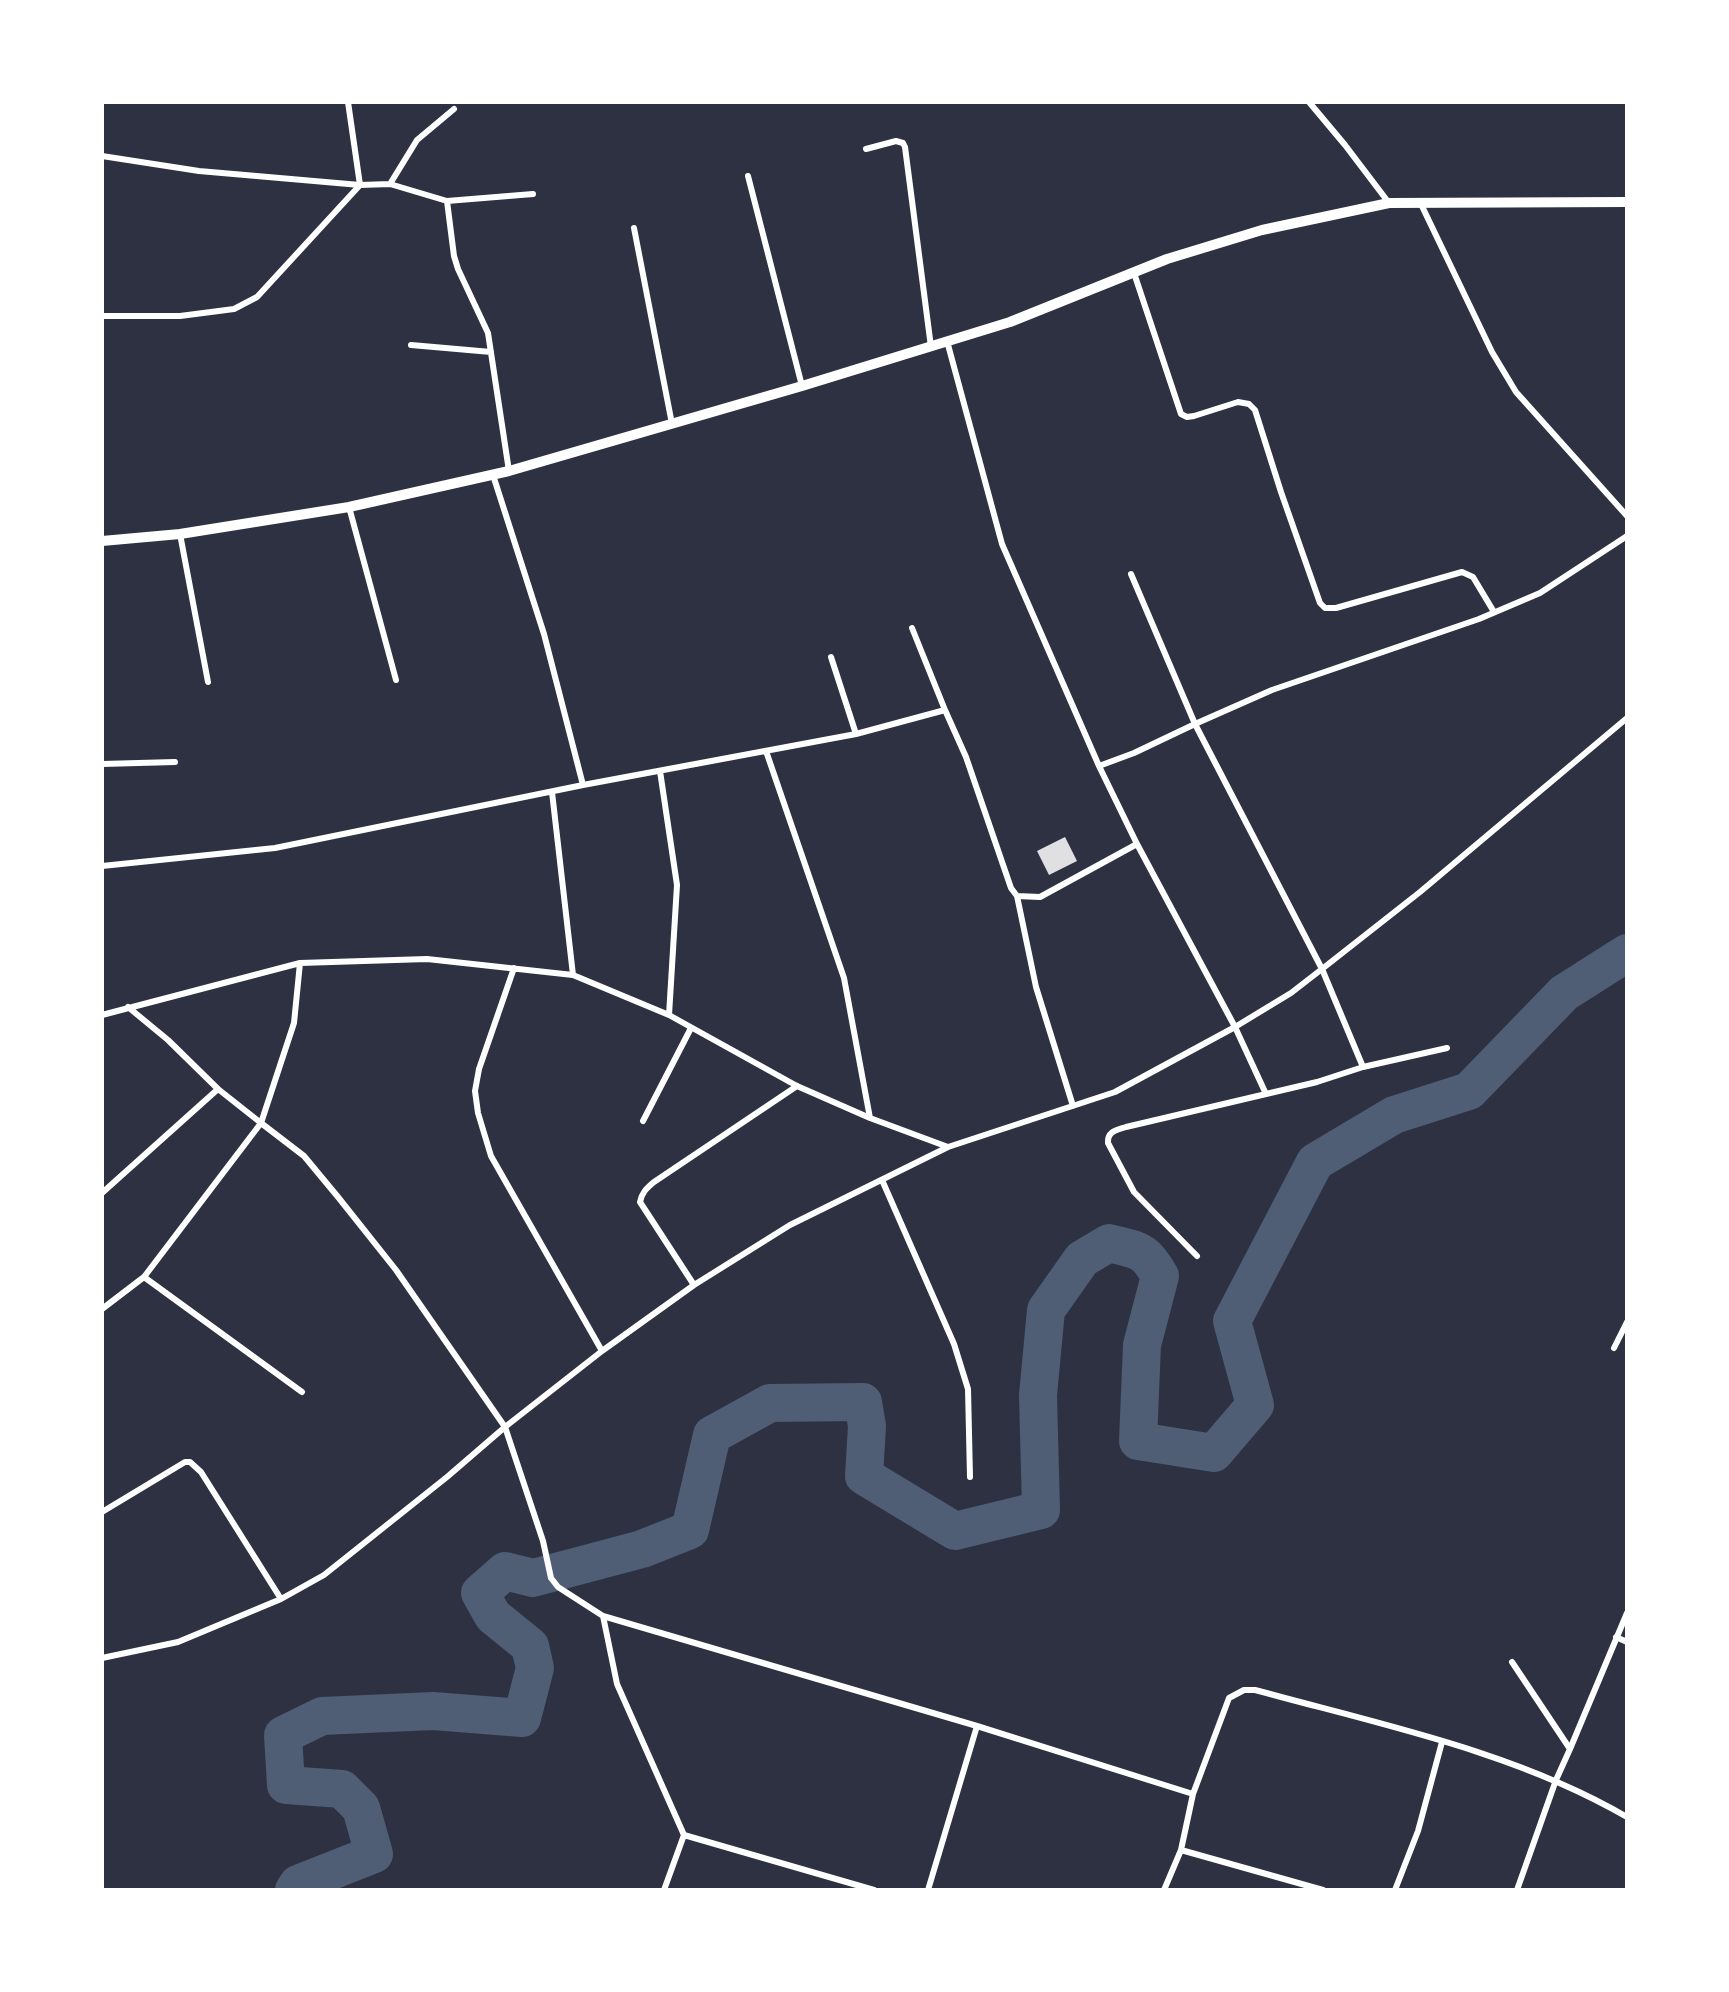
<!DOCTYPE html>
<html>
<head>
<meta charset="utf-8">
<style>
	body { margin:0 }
	#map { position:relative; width:1729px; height:1992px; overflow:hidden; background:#2d3142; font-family:"PT Sans Narrow",sans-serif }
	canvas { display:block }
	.frame { position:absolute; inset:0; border:104px solid #fff; pointer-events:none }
</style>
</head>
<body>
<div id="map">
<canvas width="1729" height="1992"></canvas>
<div class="frame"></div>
</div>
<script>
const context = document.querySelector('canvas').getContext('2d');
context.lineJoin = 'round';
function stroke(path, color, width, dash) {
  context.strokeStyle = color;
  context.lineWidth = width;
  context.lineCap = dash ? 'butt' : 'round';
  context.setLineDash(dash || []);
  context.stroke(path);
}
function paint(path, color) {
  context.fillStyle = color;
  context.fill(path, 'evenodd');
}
stroke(new Path2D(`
	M294,1890L298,1884L374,1854L361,1808L342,1789L286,1785L283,1735L322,1716L433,1711L522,1718L535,1668L530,1646L493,1616L480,1593L505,1571L533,1578L642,1549L690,1530L712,1435L770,1403L863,1402L867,1426L864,1476L955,1531L1041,1510L1038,1395L1046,1310L1082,1259L1109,1243C1139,1251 1144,1248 1160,1276L1142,1345L1138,1441L1214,1453L1255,1405L1232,1321L1315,1162L1394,1115L1469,1091L1564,993L1627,953`), '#4f5d75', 38);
paint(new Path2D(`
	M1065,837L1077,861L1049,875L1037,851Z`), '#e0e0e3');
stroke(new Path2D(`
	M348,102L360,185
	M1309,102L1345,145L1389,203
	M866,149L896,141L903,143L905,147L931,347
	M102,156L199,171L360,185L390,184L447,201L454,256L458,269L488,333L509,471
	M748,176L802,386
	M390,184L417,140L454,109
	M447,201L533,194
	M1420,202L1492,352L1516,392L1627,516
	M634,228L672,424
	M1134,273L1181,414L1187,417L1194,416L1238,402L1249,404L1255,410L1281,492L1320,603L1325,608H1336L1462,572L1473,577L1494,612
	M102,316H180L234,309L257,297L360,185
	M947,341L1002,544L1099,766L1137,844L1235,1027L1291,993L1322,969L1420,892L1627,718
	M411,345L491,352
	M493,475L544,634L583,785
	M349,507L396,680
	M180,534L208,682
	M912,628L945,710
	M831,657L856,734
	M766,751L844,978L870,1118
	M102,764L175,762
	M1099,766L1134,753L1195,724L1131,574
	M660,771L677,885L669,1015
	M102,866L275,848L583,785L856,734L945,710L966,757L1011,888L1017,896L1040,897L1137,844
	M1017,896L1036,987L1073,1106
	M300,963L294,1023L261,1123L304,1156L338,1197L396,1270L505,1427L543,1541L551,1578L558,1587L603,1616L977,1726L1193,1794
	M514,968L479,1069L475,1091L478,1113L491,1156L602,1351
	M102,1015L300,963L427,959L573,975L552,792
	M1363,1067L1322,969L1195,724L1272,690L1479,619L1540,593L1627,536
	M643,1121L691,1028
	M948,1147L1115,1092L1235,1027L1266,1094
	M882,1180L954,1344L968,1389L970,1477
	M102,1193L218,1089L168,1040L128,1007
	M1197,1256L1134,1192L1108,1143C1107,1131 1117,1130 1126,1127L1317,1082L1363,1067L1447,1048
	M144,1277L302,1392
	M694,1285L640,1202C642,1192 647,1188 654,1182L797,1086
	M102,1309L144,1277L261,1123L218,1089
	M1614,1348L1627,1322
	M102,1512L185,1462H190L201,1472L281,1599
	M603,1616L617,1684L684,1835L664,1890
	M1616,1637L1627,1642
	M102,1658L178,1642L281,1599L324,1575L447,1477L505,1427L602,1351L694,1285L790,1225L948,1147L870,1118L797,1086L669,1015L573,975
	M1512,1662L1570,1749L1556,1780L1517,1890
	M1570,1749L1627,1613
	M684,1835L874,1890
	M1181,1850L1323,1890
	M928,1890L977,1726
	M1164,1890L1181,1850L1193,1794L1229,1698L1244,1690H1255C1379,1724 1516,1752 1627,1817
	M1395,1890L1418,1831L1442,1742`), '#fff', 6);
stroke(new Path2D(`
	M102,541L180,534L349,507L509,471L802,386L1010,322L1167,259L1262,230L1389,203L1627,202`), '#fff', 10);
</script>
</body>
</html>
